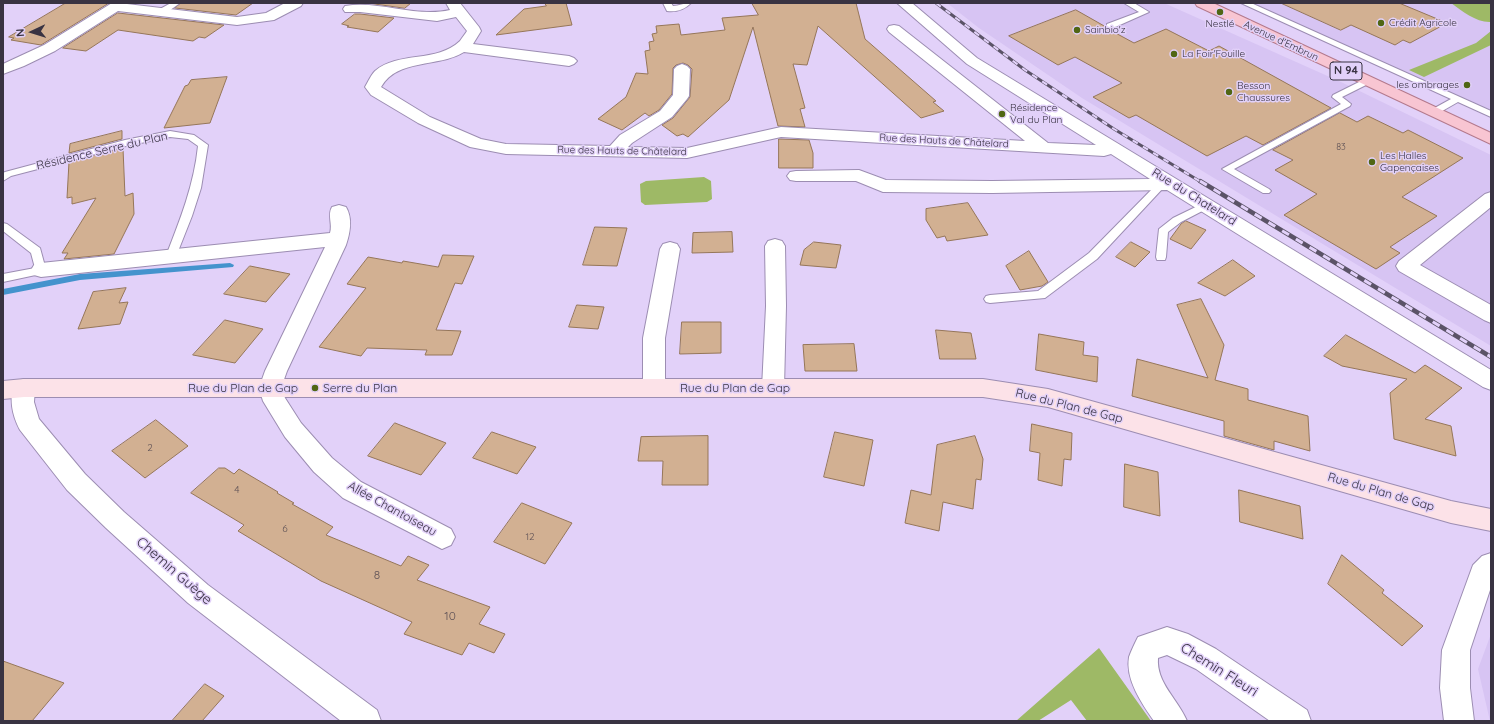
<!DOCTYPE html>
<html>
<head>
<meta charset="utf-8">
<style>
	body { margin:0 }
	#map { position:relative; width:1494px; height:724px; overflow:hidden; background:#e2d1f9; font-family:Quicksand,sans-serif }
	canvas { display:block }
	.frame { position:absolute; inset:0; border:4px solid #393342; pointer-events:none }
	.north { position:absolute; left:12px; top:12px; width:40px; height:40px; -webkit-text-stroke:3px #e2d1f9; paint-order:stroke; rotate:266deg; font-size:11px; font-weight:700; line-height:16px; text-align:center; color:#393342 }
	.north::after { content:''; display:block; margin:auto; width:14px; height:18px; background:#393342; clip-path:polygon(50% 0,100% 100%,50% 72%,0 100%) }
</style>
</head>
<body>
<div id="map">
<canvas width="1494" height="724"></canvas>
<div class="frame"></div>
<div class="north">N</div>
</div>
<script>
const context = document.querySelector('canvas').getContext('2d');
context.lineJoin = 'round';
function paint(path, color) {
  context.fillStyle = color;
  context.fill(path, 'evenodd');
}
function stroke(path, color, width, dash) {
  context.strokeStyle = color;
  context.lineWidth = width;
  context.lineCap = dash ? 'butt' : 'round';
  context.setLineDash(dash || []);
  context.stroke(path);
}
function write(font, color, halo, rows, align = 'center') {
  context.font = font + ' Quicksand,sans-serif';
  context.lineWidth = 3;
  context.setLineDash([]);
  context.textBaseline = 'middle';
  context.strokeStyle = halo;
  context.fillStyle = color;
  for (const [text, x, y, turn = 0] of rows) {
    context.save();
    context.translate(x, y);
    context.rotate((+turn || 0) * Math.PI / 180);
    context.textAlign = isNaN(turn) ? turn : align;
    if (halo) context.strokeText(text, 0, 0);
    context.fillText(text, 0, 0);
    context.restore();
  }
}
paint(new Path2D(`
	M947,3H1164L1341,82L1491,155V346L1082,98L979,28Z
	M1242,3H1491V110Z
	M1491,634V721H1490L1478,669Z`), '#d7c4f3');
paint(new Path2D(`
	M1451,3H1491V22C1477,23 1462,11 1451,3Z
	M1491,31V45L1424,77L1409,70L1476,43Z
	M704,177L711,181L712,199L707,202L645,205L641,202L640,184L646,181Z
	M1099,648L1151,721H1087L1071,700L1038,721H1016Z`), '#9eb966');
paint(new Path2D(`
	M230,263L234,265L233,267L80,280L3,295V289L80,274Z`), '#4493cd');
const building = new Path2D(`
	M66,3H109L41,45L11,40L14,38L9,37Z
	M181,3H253L236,15L175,8Z
	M368,3H411L405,8Z
	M545,3H566L572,25L496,35L524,9L546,6Z
	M752,3H856L865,39L936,101L933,102L944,111L921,118L818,26L807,65L793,64L805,108L800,109L805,127L778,126L753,27L729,100L688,137L683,134L677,136L662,125L673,118L690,97L692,69L688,65L683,63L676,65L673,68L672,94L659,110L649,116L645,113L622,130L598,119L626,97L636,73L648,74L645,51L650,50L649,42L654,41L652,34L657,33L656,26L679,24L681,35L725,30L722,18L758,15Z
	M1281,3H1399L1447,23L1410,43L1403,40L1395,45L1351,25L1341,30Z
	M1076,10L1106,27V29L1110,30L1134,43L1166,29L1209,51L1219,46L1331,108L1263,145L1246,136L1207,156L1136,115L1129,118L1093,97L1122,83L1075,57L1058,65L1009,36Z
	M118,13L224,25L205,38L199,37L193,41L118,30L86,51L63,48Z
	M355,14H360L394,18L378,32L347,27L349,26L342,24Z
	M227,77L210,123L164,128L185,86L188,85L191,80Z
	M1340,113L1357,122L1368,116L1403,133L1408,130L1463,158L1402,197L1437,216L1390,247L1400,253L1376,269L1284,215L1317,194L1275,170L1293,160L1273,150Z
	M122,131V139L69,153L70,144Z
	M779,139L809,140L813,153V168H779Z
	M123,148L125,196L133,193L134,214L114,254L64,259L68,253H62L96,198L72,204V197L67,198L69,162Z
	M968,203L988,235L947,241L945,236L937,238L926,220V209Z
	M1186,221L1206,230L1191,249L1170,239L1181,224Z
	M595,227L627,228L617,266L583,265Z
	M732,232L733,252L692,253L693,233Z
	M814,242L841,245L836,268L800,265L804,250Z
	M1131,242L1150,252L1135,267L1116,257Z
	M1029,251L1048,282L1042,286L1020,290L1006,266Z
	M443,255L474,256L462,284L455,283L436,330L461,331L452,355H425L427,350L367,348L361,356L319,347L366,288L347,284L368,257L402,263L403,261L438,267Z
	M1233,260L1255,276L1225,296L1198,283Z
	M250,266L290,274L266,302L224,294Z
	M126,288L119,303L128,302L120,324L78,329L93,292Z
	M1201,299L1224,345L1215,380L1248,389V400L1308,416L1310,451L1274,441V450L1224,436V421L1132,396L1137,359L1208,378L1177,305Z
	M577,305L604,307L598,329L569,327Z
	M225,320L263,329L235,363L193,355Z
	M682,322H721V353L680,354Z
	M936,330L971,333L976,359H940Z
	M1039,334L1084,342L1083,355L1098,357L1097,382L1036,370Z
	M1346,335L1415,373L1425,365L1462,388L1425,419L1451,426L1456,456L1394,439L1390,393L1407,379L1342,366L1324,356Z
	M854,344L857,371H805L803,345Z
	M156,420L188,446L145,478L112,451Z
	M395,423L446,443L421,475L368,456Z
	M1032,424L1072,433L1071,460L1064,459L1062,486L1038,480L1040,453L1030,451Z
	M492,432L536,447L517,474L473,458Z
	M835,432L873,440L864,486L824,477Z
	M708,436V485H662L663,461H638L641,437Z
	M975,436L983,459L981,480L976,479L973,509L943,502L939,531L905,523L911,490L931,495L937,445Z
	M1125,464L1158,472L1160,516L1124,507Z
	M219,468H225L234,474L239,469L278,492L277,493L294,503L292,504L333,527L326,535L401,566L408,556L429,565L417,580L490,607L479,624L505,634L494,653L469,643L462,655L404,634L412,622L321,581L238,531L244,525L191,493Z
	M1239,490L1300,506L1303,539L1240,522Z
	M522,503L572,523L545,564L494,542Z
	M1342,555L1384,590L1382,593L1423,626L1402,646L1328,584Z
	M3,661L64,683L32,721H3Z
	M205,684L224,696L202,721H172Z`);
paint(building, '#d2b092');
stroke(building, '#957659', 1);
const lane = new Path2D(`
	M171,3H180L166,13H160V9Z
	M663,3H671L673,6C679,6 683,3 691,3C684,10 677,12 667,11Z
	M1124,3H1134L1149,12L1113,28H1107V24L1139,12Z
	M1241,3H1251L1491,111V117L1458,102L1437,114H1431L1430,112L1431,110L1451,99Z
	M1367,78L1370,79L1371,81L1370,83L1342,97L1351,104L1350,106L1234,169L1269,189L1271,191L1269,193H1263L1222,169L1341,104L1332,97L1333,95Z
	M170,131L194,135L208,145L201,188L192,216L175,259H167L166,256C180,220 194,185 198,146L188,139L170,137L126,146L11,176L3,181V173L5,172L125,140Z
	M1162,181L1167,184L1165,186L1097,259L1045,298L990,303L986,302L984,299L986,296L990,295L1038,291L1089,253L1159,182Z
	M1206,202L1210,203L1211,205L1210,207L1181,222L1168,232L1166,257L1165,260H1157L1156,257L1159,229L1173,218Z
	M3,223L7,224L40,248L46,270L45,273L3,282V274L35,268L31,253L3,231Z`);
const street = new Path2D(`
	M112,3H128L127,4L237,17L266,13L285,3H303L301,6L274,20L237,25L118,11L55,51L24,66L3,74V64L44,45Z
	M446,3H460L479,27L481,31L473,44L569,56L574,58L577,61L574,64L569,66L464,52C438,68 398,58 381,87L430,117L481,139L506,144L610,146L620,135L660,111L673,95L674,69L677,66L682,64L687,66L690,69L689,96L687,99L672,117L632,143L628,147L687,148L781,127L1025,141L889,32L887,29L889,26L894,25L899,26L1048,143L1096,145L967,64L897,3H912L977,58L1491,370V390L1483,387L1167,190L992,193L883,192L856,181H796L790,180L787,176L790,172L796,171L859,170L886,180L992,181L1150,179L1111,154L1104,156L781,137L687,158L506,154L470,147L418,123L371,95L365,87C368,82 371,75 375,71C398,51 437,63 460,41C462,38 465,34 467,31L456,17L437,21L360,12H345L343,9L345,6C379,0 416,18 450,10Z
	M1491,192V207L1420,265L1491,305V323L1484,320L1399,271L1396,266L1399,261L1485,194Z
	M339,205L346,207C353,219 350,233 346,245L287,371L281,388L285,398L301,423L332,458L361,482L451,529L455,537L451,545L442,549L343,498L314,472L285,437L263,401L259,388L265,371L325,247L41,277L34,275L31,270L34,265L41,263L330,233C333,224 327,215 332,207Z
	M775,239L782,241L785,246L786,306L784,388L781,394L773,397L765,394L762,388L766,306L765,246L768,241Z
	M670,242L677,244L680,249L665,338V388L662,394L654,397L646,394L643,388V338L660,249L663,244Z
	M24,379L32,382L35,388L34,402L39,419L85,474L124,512L208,585L377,710L381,721H341L188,603L106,528L67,490L20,430C12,415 8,396 16,382Z
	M1491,553V587L1470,650V688L1474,721H1444L1440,688L1442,650L1473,565L1482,556Z
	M1167,627L1188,634L1216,649L1307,710L1311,721H1270L1196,669L1167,655L1158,658C1156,683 1178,699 1187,721H1154C1142,704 1125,679 1129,657C1131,651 1135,643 1138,637Z`);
const secondary = new Path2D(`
	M24,379H983L1048,389L1451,501L1491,509V531L1451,523L1048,407L983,397H24L3,399V381Z`);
const primary = new Path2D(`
	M1195,3H1213L1491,133V144L1197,6Z`);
stroke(lane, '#9c8db2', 2);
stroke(street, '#9c8db2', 2);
stroke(secondary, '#9c8db2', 2);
stroke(primary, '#b3798c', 2);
paint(lane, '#fff');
paint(street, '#fff');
paint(secondary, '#fce2e8');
paint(primary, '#f8c5d2');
const railFar1 = new Path2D(`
	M936,3L1025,70L1114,129L1201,182`);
const rail = new Path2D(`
	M1200,181L1491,357`);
stroke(railFar1, '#5b5367', 3);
stroke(rail, '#5b5367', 4.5);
stroke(railFar1, '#e2d1f9', 2, [6]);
stroke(rail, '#e2d1f9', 3, [8]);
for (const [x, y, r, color] of [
	[1220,12,4,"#506614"],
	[1381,23,4,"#506614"],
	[1077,30,4,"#506614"],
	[1174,54,4,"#506614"],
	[1467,85,4,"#506614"],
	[1229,92,4,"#506614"],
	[1002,114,4,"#506614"],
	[1372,162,4,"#506614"],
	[315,388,4,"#506614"]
]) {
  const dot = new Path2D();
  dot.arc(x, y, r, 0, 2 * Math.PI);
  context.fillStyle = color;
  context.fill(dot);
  stroke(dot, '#e2d1f9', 1.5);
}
write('9px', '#5f5256', null, [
	["83",1341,147]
]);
write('10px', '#393342', '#e2d1f9', [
	["Crédit Agricole",1389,23],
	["Nestlé",1220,24,"center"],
	["Sainbio'z",1085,30],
	["La Foir'Fouille",1182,54],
	["les ombrages",1459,85,"right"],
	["Besson",1237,86],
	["Chaussures",1237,98],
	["Résidence",1010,108],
	["Val du Plan",1010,120],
	["Les Halles",1380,156],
	["Gapençaises",1380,168]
], 'left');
write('10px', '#393342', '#e2d1f9', [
	["Avenue d'Embrun",1281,41,25],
	["Rue des Hauts de Châtelard",944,141,3],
	["Rue des Hauts de Châtelard",622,151,1]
]);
write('10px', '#5f5256', null, [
	["2",150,448],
	["4",237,490],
	["6",285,529],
	["12",530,537]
]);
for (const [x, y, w] of [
	[1346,71,32]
]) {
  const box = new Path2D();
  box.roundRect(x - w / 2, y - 9, w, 18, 3);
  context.fillStyle = '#e2d1f9';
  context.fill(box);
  stroke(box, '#393342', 1);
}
write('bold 11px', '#393342', null, [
	["N 94",1346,71]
]);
write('12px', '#393342', '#e2d1f9', [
	["Résidence Serre du Plan",102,151,-13],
	["Rue du Chatelard",1194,197,32],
	["Rue du Plan de Gap",243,388],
	["Rue du Plan de Gap",735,388],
	["Rue du Plan de Gap",1069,406,14],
	["Rue du Plan de Gap",1381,492,16],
	["Allée Chantoiseau",392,509,29]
]);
write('12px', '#393342', '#e2d1f9', [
	["Serre du Plan",323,388]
], 'left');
write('12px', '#5f5256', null, [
	["8",377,575],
	["10",450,616]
]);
write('14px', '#393342', '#e2d1f9', [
	["Chemin Guège",174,571,41],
	["Chemin Fleuri",1219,670,32]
]);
</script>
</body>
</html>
